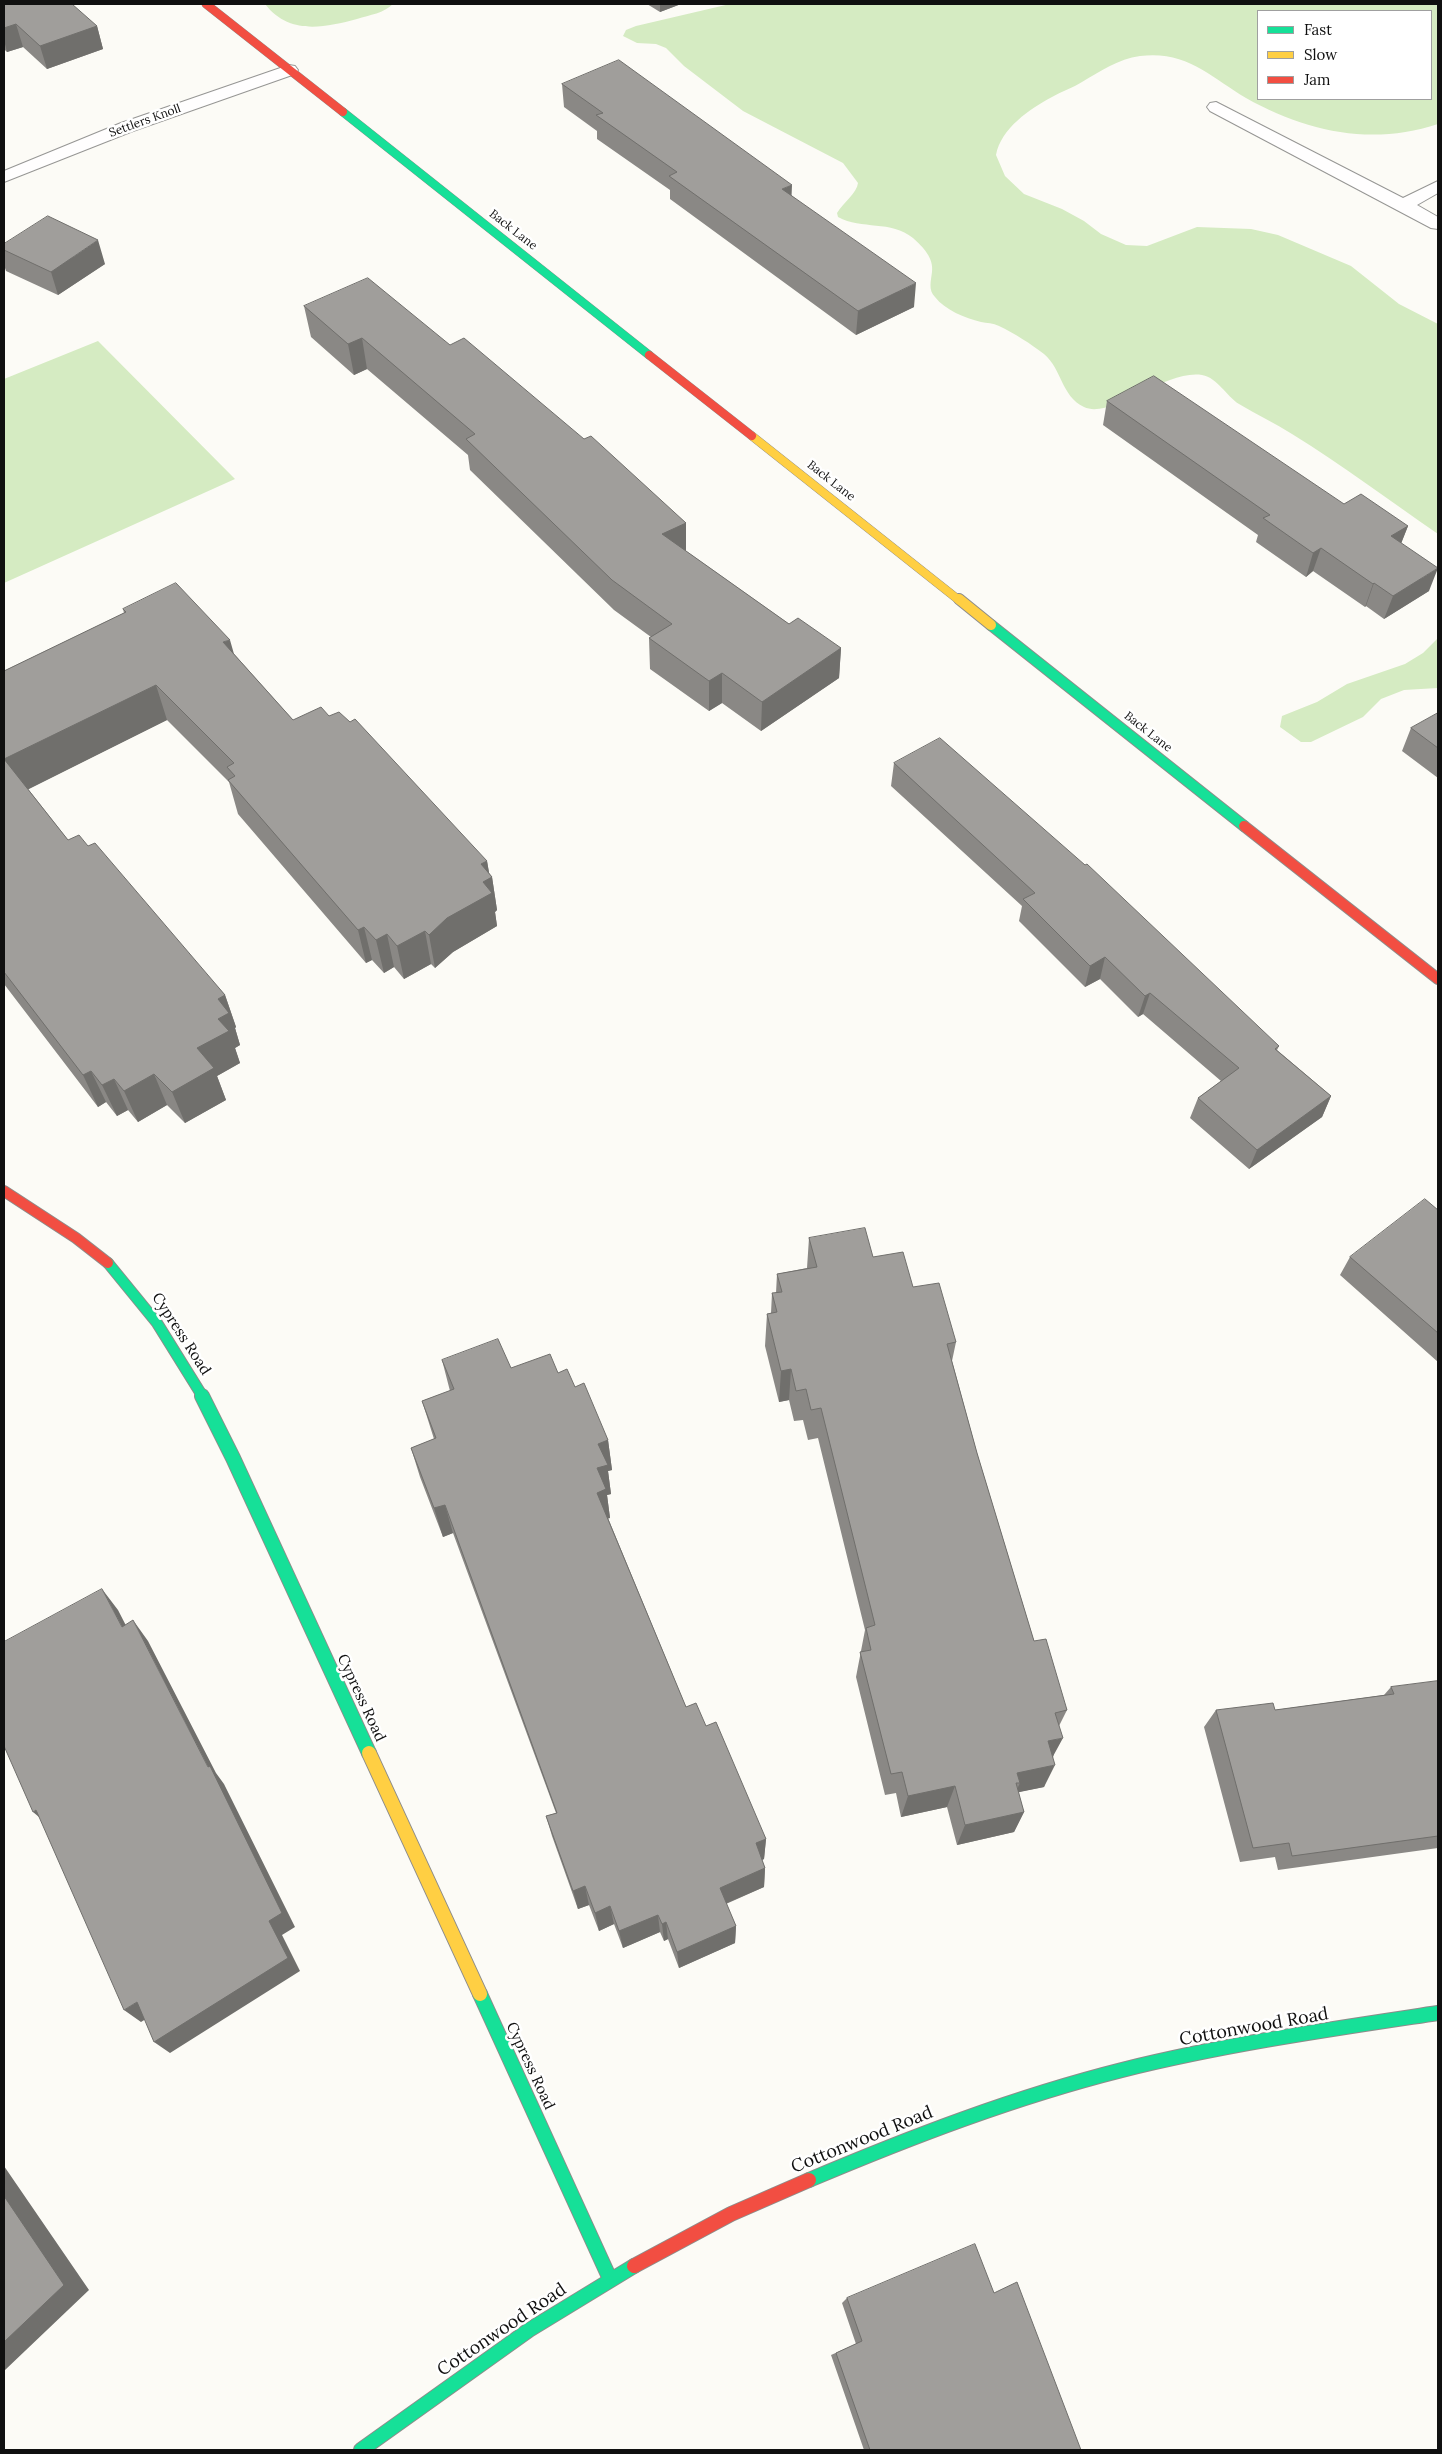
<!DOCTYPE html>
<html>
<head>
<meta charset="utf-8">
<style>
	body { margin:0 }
	#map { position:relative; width:1442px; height:2454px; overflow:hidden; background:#fcfbf6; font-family:Lora,serif }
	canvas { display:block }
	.frame { position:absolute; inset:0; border:5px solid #101010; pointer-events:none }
	.legend { position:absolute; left:1257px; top:10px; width:175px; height:90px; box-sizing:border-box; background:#fff; border:1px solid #9f9f9f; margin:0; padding:6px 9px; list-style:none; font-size:15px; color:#101010 }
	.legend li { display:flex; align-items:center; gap:10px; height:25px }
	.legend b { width:25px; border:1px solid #9f9f9f }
</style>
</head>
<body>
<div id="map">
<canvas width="1442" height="2454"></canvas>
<div class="frame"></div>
<ul class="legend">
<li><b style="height:6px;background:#16e098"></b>Fast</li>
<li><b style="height:6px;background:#ffcf43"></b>Slow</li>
<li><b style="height:6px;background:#f24e42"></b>Jam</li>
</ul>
</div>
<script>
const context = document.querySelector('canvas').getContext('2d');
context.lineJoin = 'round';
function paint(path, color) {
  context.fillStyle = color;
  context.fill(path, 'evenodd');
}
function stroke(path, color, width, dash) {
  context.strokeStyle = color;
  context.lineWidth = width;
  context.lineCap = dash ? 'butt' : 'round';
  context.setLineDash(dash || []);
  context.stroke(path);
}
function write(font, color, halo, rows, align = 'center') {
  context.font = font + ' Lora,serif';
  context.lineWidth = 5;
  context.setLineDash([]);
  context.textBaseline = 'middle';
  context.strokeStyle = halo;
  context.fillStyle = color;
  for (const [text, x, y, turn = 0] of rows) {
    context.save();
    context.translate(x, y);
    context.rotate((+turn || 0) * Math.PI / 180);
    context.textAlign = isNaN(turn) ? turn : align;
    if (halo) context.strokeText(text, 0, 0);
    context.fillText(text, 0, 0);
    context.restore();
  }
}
paint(new Path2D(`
	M265,4H393C384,13 370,15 357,19C323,28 289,35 265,4Z
	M730,4H1438V124C1372,146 1306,132 1246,98C1211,77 1186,50 1140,56C1118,59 1101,71 1082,82C1073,88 1062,91 1052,97C1030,109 1001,128 996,155L1005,176L1024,194L1062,209L1084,221L1101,234L1126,245L1147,246L1197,227L1251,229L1278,235L1351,266L1399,304L1438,324V534C1390,501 1342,465 1292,434C1275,423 1257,415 1239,404C1226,396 1218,378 1202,375C1165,369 1111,420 1084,407C1061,396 1062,369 1044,354C1031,344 1014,333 999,326C993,323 987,323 981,322C965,318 945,310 935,297C928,290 931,281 932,272C934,258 923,247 913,238C891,220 862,230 838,217L837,213C843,203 857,193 858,183L843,163L743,111L684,66L666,48L656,44L637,43L623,36L626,30L636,26ZM1258,11H1431V99H1258Z
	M98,341L235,479L4,583V379Z
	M1438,638V688L1404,690L1381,699L1363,717L1311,742H1301L1280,727L1282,716L1317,702L1347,684L1405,664L1423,653Z`), '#d5ebc2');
const street = new Path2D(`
	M289,65L295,66L298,70L295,74L133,131L4,182V171L121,123Z
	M1216,102L1403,198L1438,181V193L1417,205L1438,217V229L1431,228L1210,111L1207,107L1210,103Z`);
const fastFar2 = new Path2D(`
	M343,112L649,355`);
const fastFar1 = new Path2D(`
	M991,625L1244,826
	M108,1263L157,1323L203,1397`);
const fast = new Path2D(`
	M202,1396L233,1458L369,1753
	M480,1994L610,2279
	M809,2180C911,2137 1015,2097 1122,2070C1226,2044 1332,2029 1438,2013
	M361,2450L529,2330L634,2266`);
const slowFar2 = new Path2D(`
	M752,436L960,601`);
const slowFar1 = new Path2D(`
	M959,599L991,625`);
const slow = new Path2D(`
	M369,1753L480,1994`);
const jamFar2 = new Path2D(`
	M206,4L343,112
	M649,355L752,436`);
const jamFar1 = new Path2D(`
	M1244,826L1438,979
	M4,1191L76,1238L108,1263`);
const jam = new Path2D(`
	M634,2266L731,2214L809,2180`);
stroke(street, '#969694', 2);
stroke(fastFar2, '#8d8c8a', 9);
stroke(fastFar1, '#8d8c8a', 12);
stroke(fast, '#8d8c8a', 16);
stroke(slowFar2, '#8d8c8a', 9);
stroke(slowFar1, '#8d8c8a', 12);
stroke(slow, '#8d8c8a', 16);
stroke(jamFar2, '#8d8c8a', 9);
stroke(jamFar1, '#8d8c8a', 12);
stroke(jam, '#8d8c8a', 16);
paint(street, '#fffefe');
stroke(fastFar2, '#16e098', 8);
stroke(fastFar1, '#16e098', 10);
stroke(fast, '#16e098', 14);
stroke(slowFar2, '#ffcf43', 8);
stroke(slowFar1, '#ffcf43', 10);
stroke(slow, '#ffcf43', 14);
stroke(jamFar2, '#f24e42', 8);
stroke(jamFar1, '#f24e42', 10);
stroke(jam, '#f24e42', 14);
paint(new Path2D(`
	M4,4L97,26L103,49L47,69L23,47L7,52L4,49Z
	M647,4H681L660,12Z
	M562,84L791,195L914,307L856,335L670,199V190L597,139V131L564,107Z
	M4,244L105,264L58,295L6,271L4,265Z
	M304,306L450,345L686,523V551L789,624L841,648L839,678L761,731L722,703L709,711L650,669L649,638L651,637L614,610L470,470L468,455L367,369L354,375L311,337Z
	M1107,401L1344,504L1408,526L1401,543L1429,591L1384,619L1366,606L1365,607L1313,571L1306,577L1256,542L1258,535L1103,425Z
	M123,609L234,654L293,720L329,716L487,861L489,873L492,877L497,910L495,912L497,926L453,952L435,968L431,964L404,979L394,967L384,973L372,960L366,963L238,814L229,782L167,720L28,789L68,840L88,846L225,995L236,1027L235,1028L240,1045L235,1048L240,1063L217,1076L226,1100L185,1123L167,1105L138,1122L128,1110L117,1116L106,1102L98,1107L4,984V671L124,613Z
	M1438,713V778L1402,751L1411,728Z
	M894,763L1279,1046L1277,1050L1331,1096L1322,1117L1249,1169L1190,1118L1198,1098L1221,1081L1143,1014L1138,1017L1100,979L1085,987L1019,921L1022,906L891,786Z
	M1438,1210V1362L1340,1275L1350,1257Z
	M809,1238L873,1257L913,1287L956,1342L952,1361L977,1453L1034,1641L1067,1710L1059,1726L1053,1758L1044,1787L1018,1792L1024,1812L1014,1832L957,1845L947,1807L901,1817L896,1793L885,1795L856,1677L865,1630L818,1438L808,1440L803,1420L794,1421L789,1400L779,1402L765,1346L767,1314L771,1313L772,1293H776L777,1274L807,1268Z
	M442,1360L511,1368L558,1373L575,1387L608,1440L612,1470L608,1471L611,1494L607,1495L610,1518H608L686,1707L706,1726L766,1839L764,1859L762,1860L765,1868L764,1887L726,1904L736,1926L735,1943L679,1968L668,1939L664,1941L660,1932L623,1948L614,1924L599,1931L589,1905L578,1909L552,1836L546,1816L556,1813L453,1533L443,1537L420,1477L411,1448L434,1439L422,1401L450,1391Z
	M1438,1681V1848L1278,1870L1275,1857L1240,1862L1204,1727L1216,1710H1275L1384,1695L1391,1687Z
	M994,2293L1081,2450H864L831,2355L856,2344L842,2303L847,2298Z`), '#8a8885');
paint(new Path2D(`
	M660,4H681L660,12Z
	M16,24L23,47L7,52L4,40V28Z
	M97,26L103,49L47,69L40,46Z
	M792,185L791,209L782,189Z
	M98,240L105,264L58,295L51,272Z
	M916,283L914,307L856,335L858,311Z
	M362,338L367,369L354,375L348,344Z
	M686,523V553L662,534Z
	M1408,526L1399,549L1391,536Z
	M1321,548L1313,571L1306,577L1313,553Z
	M1438,568L1429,591L1384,619L1393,596Z
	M1374,583L1366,606L1365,607L1373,584Z
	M230,640L240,675L223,642Z
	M841,648L839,678L761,731L762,702Z
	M722,673V703L709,711V681Z
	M156,685L167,720L19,794L4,759Z
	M487,861L490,878L492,877L497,910L495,912L497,926L453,952L435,968L429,935L481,864Z
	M364,927L372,960L366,963L358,930Z
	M425,931L431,964L404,979L397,946Z
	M387,934L394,967L384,973L376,940Z
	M1105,957L1100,979L1085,987L1090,966Z
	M1150,993L1143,1014L1138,1017L1145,996Z
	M225,995L236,1027L235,1028L240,1045L235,1048L240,1063L217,1076L226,1100L185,1123L172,1092L197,1048L218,1019V999Z
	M91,1071L106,1102L98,1107L83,1075Z
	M154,1074L167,1105L138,1122L124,1091Z
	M114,1079L128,1110L117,1116L102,1085Z
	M1331,1096L1322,1117L1249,1169L1257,1150Z
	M791,1369L789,1400L779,1402L781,1371Z
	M608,1440L612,1470L608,1471L611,1494L607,1495L610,1518L601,1521L597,1493L598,1444Z
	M445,1505L453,1533L443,1537L434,1508Z
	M102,1589L118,1610L137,1647L122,1627Z
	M133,1620L148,1641L216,1773L224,1784L295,1927L282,1935L300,1971L170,2053L154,2042L269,1921L208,1767Z
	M1063,1738L1051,1760L1048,1741Z
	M1055,1765L1044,1787L1015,1793L1020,1783L1017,1773Z
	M955,1786L947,1807L901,1817L908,1796Z
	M36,1810L52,1828L33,1812Z
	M1024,1812L1014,1832L957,1845L965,1825Z
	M766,1839L764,1859L755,1863L756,1843Z
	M765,1868L764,1887L720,1906V1888Z
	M585,1886L589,1905L578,1909L573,1891Z
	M610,1906L614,1924L599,1931L595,1913Z
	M658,1915L660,1932L623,1948L619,1931Z
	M666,1922L668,1939L664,1941L662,1924Z
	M736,1926L735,1943L679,1968L677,1952Z
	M137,2002L154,2014L141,2022L124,2010Z
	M4,2166L89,2290L4,2371Z`), '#706f6c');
const building = new Path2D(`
	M4,4H72L97,26L40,46L16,24L4,28Z
	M619,60L792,185L782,189L916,283L858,311L669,176L677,172L596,115L603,113L562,84Z
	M48,216L98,240L51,272L4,250V244Z
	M368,278L450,345L464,338L584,439L591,436L686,523L662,534L789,624L798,618L841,648L762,702L722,673L709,681L649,638L672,624L612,580L466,439L475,434L362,338L348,344L304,306Z
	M1154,376L1344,504L1361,494L1408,526L1391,536L1438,568L1393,596L1374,583L1373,584L1321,548L1313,553L1263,518L1270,515L1107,401Z
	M176,583L230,640L223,642L293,720L321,707L329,716L339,712L350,722L355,719L487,861L481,864L492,877L483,882L492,893L447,918L429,935L425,931L397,946L387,934L376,940L364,927L358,930L228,780L235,776L227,767L234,763L156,685L4,759L68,840L79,835L88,846L95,843L225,995L218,999L229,1013L218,1019L229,1031L197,1048L214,1068L172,1092L154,1074L124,1091L114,1079L102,1085L91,1071L83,1075L4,972V671L126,612L123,609Z
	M1438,713V748L1411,728Z
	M940,738L1085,865L1087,864L1279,1046L1275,1049L1331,1096L1257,1150L1198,1098L1239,1068L1150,993L1145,996L1105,957L1090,966L1023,899L1035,893L894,763Z
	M1425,1199L1438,1210V1333L1350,1257Z
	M865,1228L873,1257L903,1252L913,1287L939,1283L956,1342L947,1344L977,1453L1034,1641L1046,1639L1067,1710L1055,1713L1063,1738L1048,1741L1055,1765L1017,1773L1020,1783H1016L1024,1812L965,1825L955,1786L908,1796L902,1772L891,1774L860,1652L871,1650L866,1628L875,1625L821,1408L811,1410L806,1389L796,1391L791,1369L781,1371L767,1314L777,1312L772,1293L782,1292L777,1274L817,1267L809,1238Z
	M498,1339L511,1368L550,1354L558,1373L567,1369L575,1387L584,1383L608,1440L598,1444L608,1465L597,1468L606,1489L597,1493L686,1707L696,1703L706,1726L716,1722L766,1839L756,1843L765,1868L720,1888L736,1926L677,1952L666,1922L662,1924L658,1915L619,1931L610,1906L595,1913L585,1886L573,1891L546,1816L557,1813L445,1505L434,1508L411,1448L436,1438L422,1401L454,1389L442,1360Z
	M102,1589L122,1627L133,1620L208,1767L210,1766L282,1913L269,1921L288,1958L154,2042L137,2002L124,2010L36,1810L33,1812L4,1746V1642Z
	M1438,1681V1836L1292,1856L1289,1843L1253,1848L1216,1710L1273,1703L1275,1710L1394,1694L1391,1687Z
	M4,2196L64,2285L4,2342Z
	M975,2244L994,2293L1017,2282L1081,2450H870L836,2353L862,2341L847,2298Z`);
paint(building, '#a09e9b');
stroke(building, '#706f6c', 1);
write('12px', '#101010', '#fff', [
	["Settlers Knoll",145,121,-20],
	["Back Lane",513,230,38],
	["Back Lane",831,481,38],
	["Back Lane",1148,732,38]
]);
write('15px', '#101010', '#fff', [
	["Cypress Road",181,1334,57],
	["Cypress Road",361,1698,65],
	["Cypress Road",530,2066,65]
]);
write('18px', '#101010', '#fff', [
	["Cottonwood Road",1254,2027,-10],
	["Cottonwood Road",862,2140,-22],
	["Cottonwood Road",502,2330,-34]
]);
</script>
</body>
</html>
